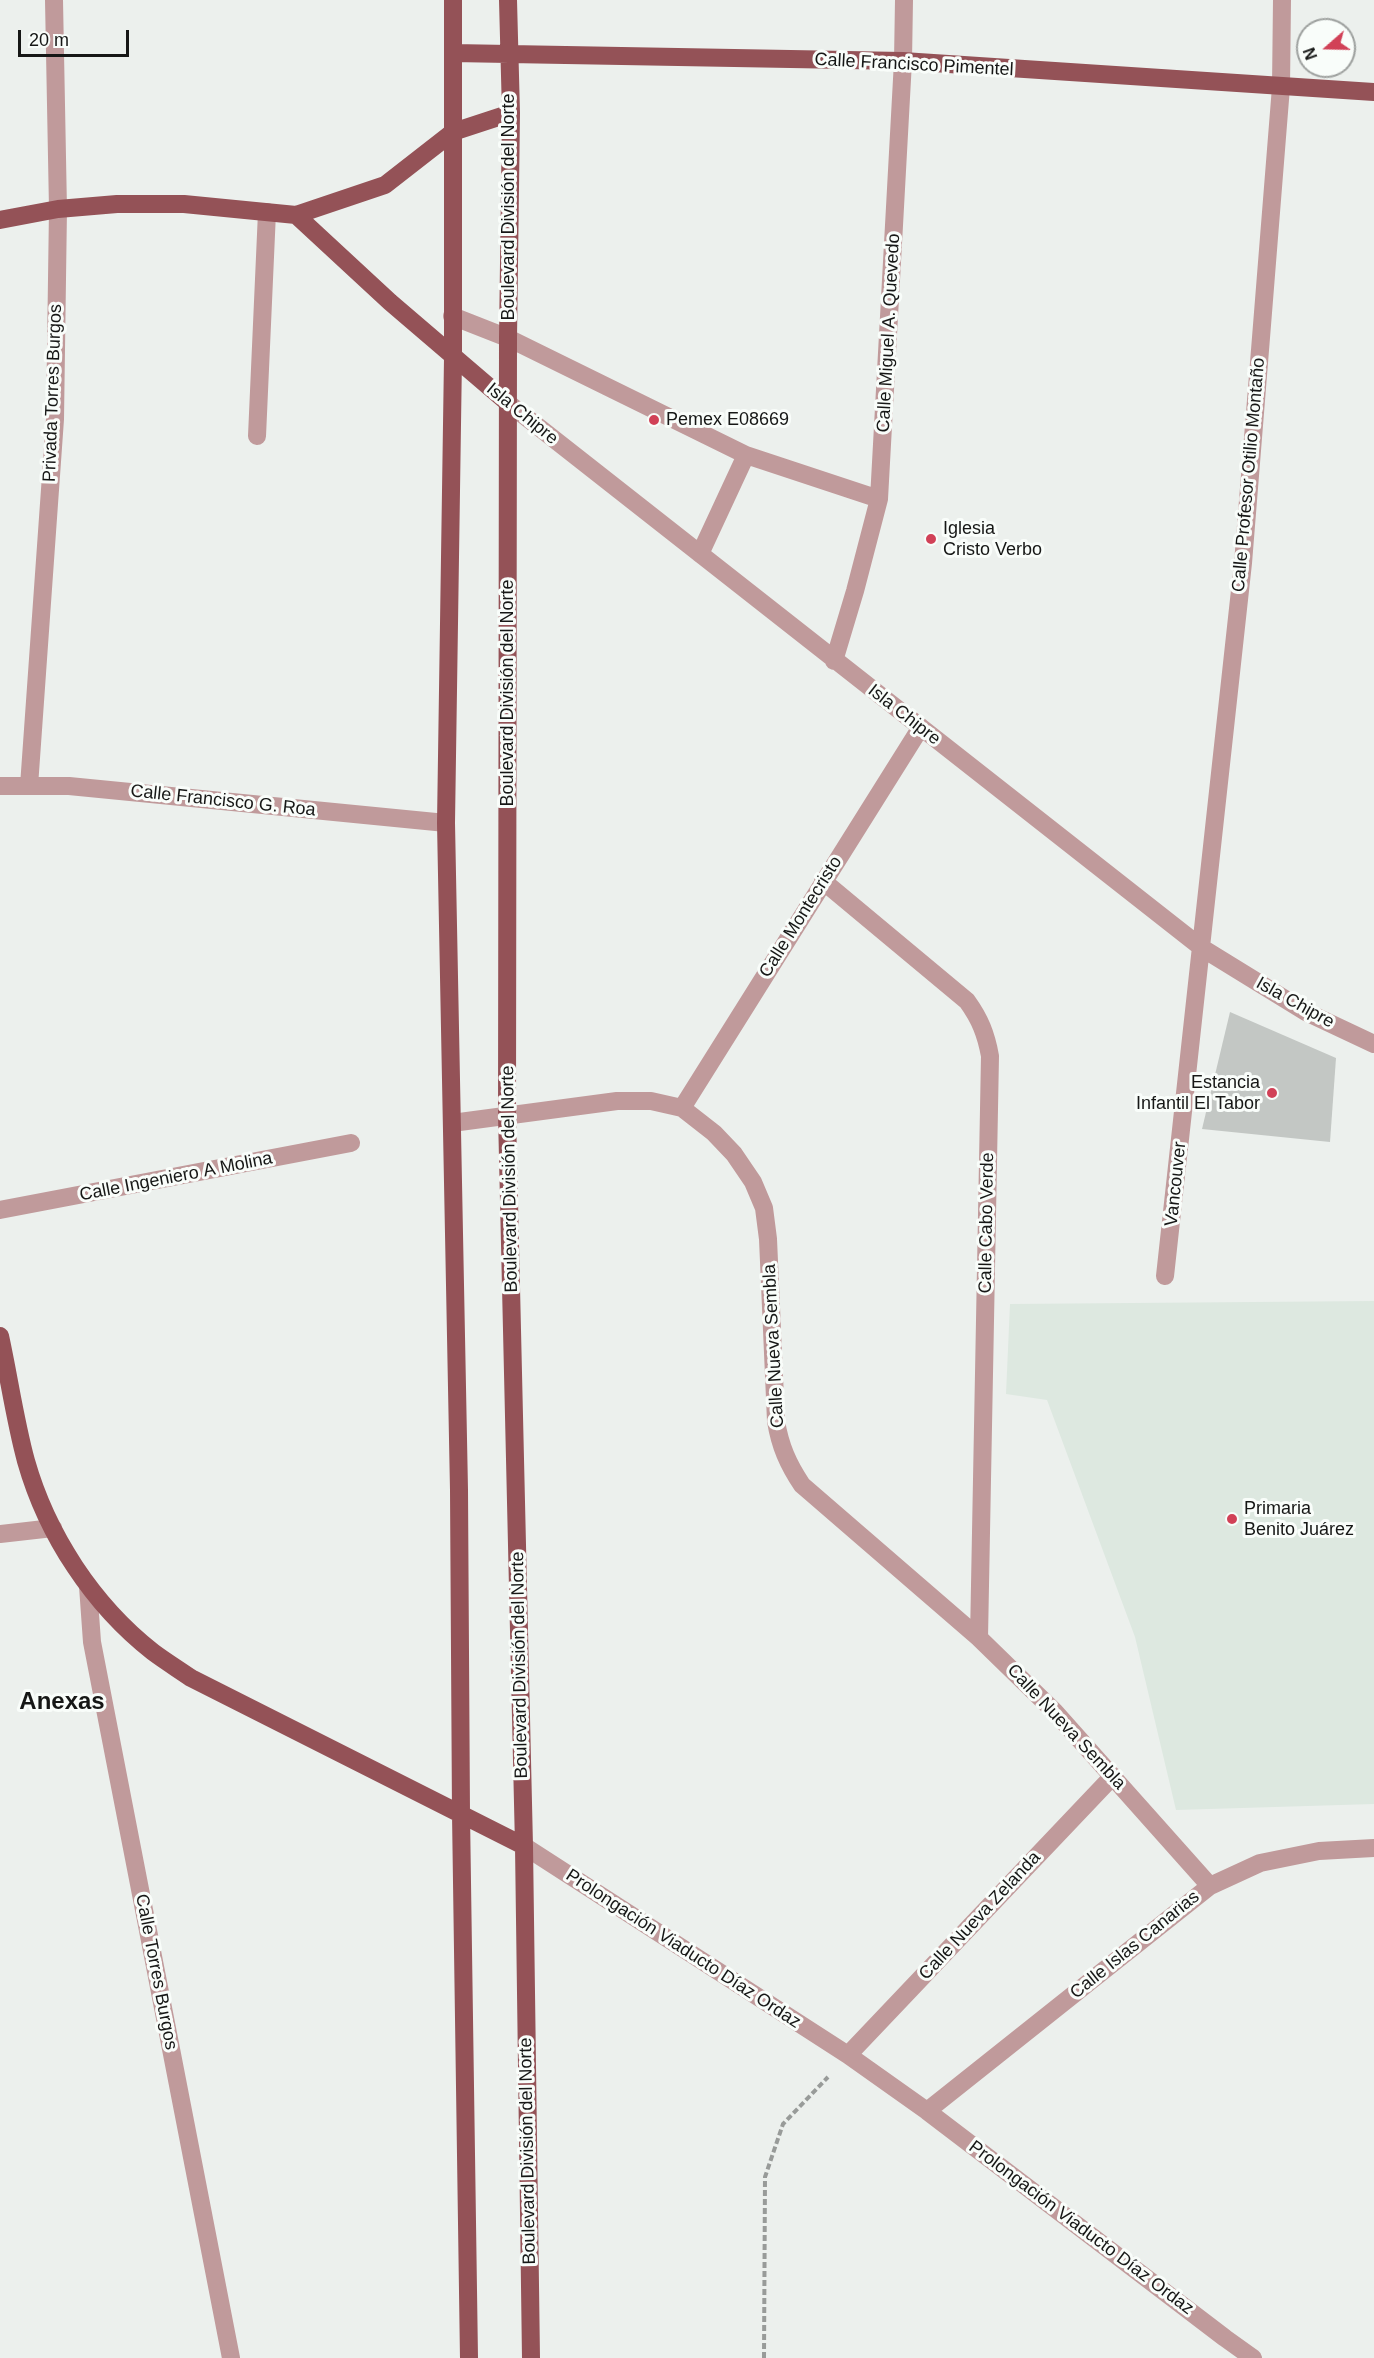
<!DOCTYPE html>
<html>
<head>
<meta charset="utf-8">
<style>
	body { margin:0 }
	#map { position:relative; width:1374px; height:2358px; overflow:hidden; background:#ecf0ed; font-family:Arial,sans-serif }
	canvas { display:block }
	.north { position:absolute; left:1296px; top:18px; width:60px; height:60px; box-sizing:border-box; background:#f9fdfa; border:2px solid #9ea19f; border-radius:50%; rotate:250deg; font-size:16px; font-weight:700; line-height:24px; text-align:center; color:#161716 }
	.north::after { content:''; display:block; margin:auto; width:21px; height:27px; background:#d14157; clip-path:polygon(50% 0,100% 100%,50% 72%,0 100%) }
	.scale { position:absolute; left:18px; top:30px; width:111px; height:27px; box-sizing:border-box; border:3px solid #161716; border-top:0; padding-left:8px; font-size:18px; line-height:21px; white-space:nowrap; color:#161716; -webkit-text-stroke:4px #f9fdfa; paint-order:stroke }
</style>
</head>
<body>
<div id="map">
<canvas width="1374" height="2358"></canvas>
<div class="north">N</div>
<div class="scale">20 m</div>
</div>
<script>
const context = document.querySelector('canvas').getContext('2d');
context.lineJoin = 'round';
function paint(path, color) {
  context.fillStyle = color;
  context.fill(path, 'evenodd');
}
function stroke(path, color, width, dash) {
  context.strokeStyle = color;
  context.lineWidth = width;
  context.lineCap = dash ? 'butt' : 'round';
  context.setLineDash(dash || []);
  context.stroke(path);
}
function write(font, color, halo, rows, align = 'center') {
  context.font = font + ' Arial,sans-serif';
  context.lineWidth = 6;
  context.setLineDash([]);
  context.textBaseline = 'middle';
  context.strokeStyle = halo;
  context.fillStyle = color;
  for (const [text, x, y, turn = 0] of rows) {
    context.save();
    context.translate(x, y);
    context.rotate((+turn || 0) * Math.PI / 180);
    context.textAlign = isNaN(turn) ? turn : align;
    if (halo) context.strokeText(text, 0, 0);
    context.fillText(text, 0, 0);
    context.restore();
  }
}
paint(new Path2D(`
	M1374,1301V1804L1176,1810L1135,1637L1047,1400L1006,1394L1010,1304Z`), '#dde8e0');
paint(new Path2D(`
	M1230,1012L1336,1058L1330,1142L1202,1129Z`), '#c3c7c4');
stroke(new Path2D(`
	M764,2358L765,2177L783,2124L828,2077`), '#989b99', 4, [6, 3]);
stroke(new Path2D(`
	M452,316L508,338L746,455L700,554
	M508,403L1202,948L1306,1012L1374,1044
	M257,436L267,212
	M746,455L879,499
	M834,661L855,591L879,499L903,61L904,0
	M0,786H69L446,823
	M29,786L55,419L58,209L54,0
	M823,881L967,1001C980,1019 986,1034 990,1056L979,1638
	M682,1108L921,727
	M452,1123L617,1101H651L682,1108L714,1133L734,1154L753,1182L764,1208L768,1239L776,1421C780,1446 788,1464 802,1485L979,1638L1055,1712L1210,1886
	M0,1210L351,1143
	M1165,1276L1243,563L1281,87L1282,0
	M0,1534L53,1528
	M88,1586L92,1642L231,2358
	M524,1846L848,2055L927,2111L1225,2338L1253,2358
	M848,2055L1113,1776
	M927,2111L1210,1886L1260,1863L1319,1851L1374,1848`), '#c09a9b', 18);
stroke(new Path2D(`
	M453,0V358L446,823L459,1490L461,1814L469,2358
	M508,0L511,113L508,338L507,1115L524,1846L531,2358
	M453,53L903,61L1374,92
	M296,215L390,302L508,403
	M0,220L58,209L117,204H184L296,215L385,185L453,132L511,113
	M0,1336C9,1377 15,1421 26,1461C47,1535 93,1605 153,1652C165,1661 178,1669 191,1678L524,1846`), '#945257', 18);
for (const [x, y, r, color] of [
	[654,420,6,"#d14157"],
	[931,539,6,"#d14157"],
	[1272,1093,6,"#d14157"],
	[1232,1519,6,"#d14157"]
]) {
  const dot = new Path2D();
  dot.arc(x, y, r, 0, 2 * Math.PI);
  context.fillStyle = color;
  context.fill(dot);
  stroke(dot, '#f9fdfa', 2);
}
write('18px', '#161716', '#f9fdfa', [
	["Calle Francisco Pimentel",914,65,3],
	["Boulevard División del Norte",509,207,-90],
	["Calle Miguel A. Quevedo",889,333,-87],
	["Privada Torres Burgos",53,393,-88],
	["Isla Chipre",522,414,39],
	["Calle Profesor Otilio Montaño",1249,475,-85],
	["Boulevard División del Norte",508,693,-90],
	["Isla Chipre",904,715,38],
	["Calle Francisco G. Roa",223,801,6],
	["Calle Montecristo",801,917,-58],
	["Isla Chipre",1295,1003,29],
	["Calle Ingeniero A Molina",176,1177,-11],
	["Boulevard División del Norte",510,1179,-91],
	["Vancouver",1176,1184,-84],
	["Calle Cabo Verde",987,1223,-89],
	["Calle Nueva Sembla",774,1346,-93],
	["Boulevard División del Norte",520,1665,-91],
	["Calle Nueva Sembla",1066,1727,47],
	["Calle Nueva Zelanda",980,1916,-47],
	["Calle Islas Canarias",1135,1945,-39],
	["Prolongación Viaducto Díaz Ordaz",683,1949,33],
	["Calle Torres Burgos",156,1972,79],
	["Boulevard División del Norte",528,2151,-91],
	["Prolongación Viaducto Díaz Ordaz",1081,2228,37]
]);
write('18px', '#161716', '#f9fdfa', [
	["Pemex E08669",666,420],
	["Iglesia",943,529],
	["Cristo Verbo",943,550],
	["Estancia",1260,1083,"right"],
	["Infantil El Tabor",1260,1104,"right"],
	["Primaria",1244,1509],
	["Benito Juárez",1244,1530]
], 'left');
write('bold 24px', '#161716', '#f9fdfa', [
	["Anexas",62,1702]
]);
</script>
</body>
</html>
